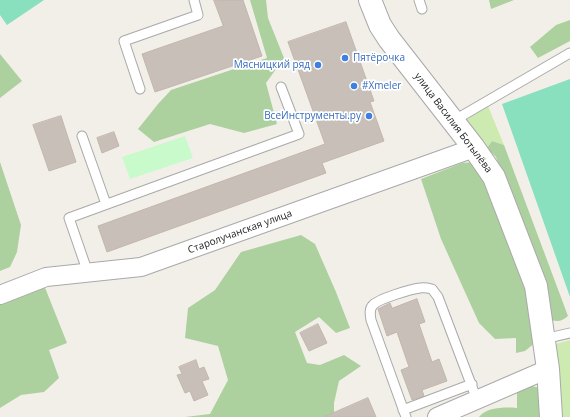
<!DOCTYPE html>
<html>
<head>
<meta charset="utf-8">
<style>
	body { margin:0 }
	canvas { display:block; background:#f2efe9 }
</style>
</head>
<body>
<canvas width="570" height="417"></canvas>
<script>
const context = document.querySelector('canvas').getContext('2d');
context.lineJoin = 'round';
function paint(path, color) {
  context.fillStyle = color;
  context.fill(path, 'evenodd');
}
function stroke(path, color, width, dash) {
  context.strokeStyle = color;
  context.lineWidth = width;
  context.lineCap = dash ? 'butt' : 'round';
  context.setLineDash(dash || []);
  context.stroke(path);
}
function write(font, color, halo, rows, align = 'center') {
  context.font = font + ' "Open Sans",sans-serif';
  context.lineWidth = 3.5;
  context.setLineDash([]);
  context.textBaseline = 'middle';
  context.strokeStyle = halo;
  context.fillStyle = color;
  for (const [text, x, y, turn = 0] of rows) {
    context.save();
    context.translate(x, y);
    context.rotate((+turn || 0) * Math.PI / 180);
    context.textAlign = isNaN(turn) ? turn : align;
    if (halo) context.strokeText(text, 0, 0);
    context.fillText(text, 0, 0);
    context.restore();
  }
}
paint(new Path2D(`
	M488,106L504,145L492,141L487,148L464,121Z
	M570,340V417H558L552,345Z`), '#cdebb0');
paint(new Path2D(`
	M250,0H266L268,18L284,58L266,83L277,124L244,133L210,124L154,142L138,129L158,104L171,90L267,58Z
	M489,0H514L491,9Z
	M570,20V41L538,58L530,47L556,25Z
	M0,54L22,81L0,98Z
	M492,141L504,145L568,316C561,323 555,321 546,319L538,284L496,157L487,148Z
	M0,162L21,225L17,252L10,267L0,271Z
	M474,162L488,178L527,284L536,342L525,351L516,353V338L495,339L479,323L441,239L421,179L462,163Z
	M301,235L315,244L336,292L350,328L336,333L319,317L295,332L307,363L320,365L344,355L361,366L339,381L334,403V417H185L210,414L228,380L218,346L185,338L188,308L215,290L241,252Z
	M44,285L67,343L49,350L59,378L44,392L21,395L0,408V302Z
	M532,386L543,389L546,417H479C487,407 505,407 517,408V392Z`), '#add19e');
paint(new Path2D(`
	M185,136L193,158L130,179L122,157Z`), '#c8facc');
paint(new Path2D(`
	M0,0H44L7,25L0,15Z
	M570,79V297L502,104Z`), '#88e0be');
const building = new Path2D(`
	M214,0H243L262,56L155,92L142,54L223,26Z
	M346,22L374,101L370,102L384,141L322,163L326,173L107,252L98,226L325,144L288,42Z
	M61,116L76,162L49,171L33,125Z
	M114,132L119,146L102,153L97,138Z
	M417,299L425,322L419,324L432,362L439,359L447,381L422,390L424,396L412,400L401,370L409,367L397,332L387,336L378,309L390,303L392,308Z
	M318,324L327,343L309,351L300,333Z
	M196,360L199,369L204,367L209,379L202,381L208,395L194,401L190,391L185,393L177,375L182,374L179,367Z
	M368,398L376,417H324Z`);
paint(building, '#c7bfb8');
stroke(building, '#c4b6ab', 1);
const service = new Path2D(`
	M419,0L422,9
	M140,89L124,41L198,15L194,0
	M453,121L570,53
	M82,136L106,204
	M88,273L69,218L299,134L281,87
	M544,339L570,333
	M403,410L472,384
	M406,417L371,320C370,314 369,309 373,305C378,299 411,289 420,288C424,287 428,288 432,289L438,297L477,400`);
const minor = new Path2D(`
	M0,295L46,277L141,267L474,148
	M437,417L548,369`);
const tertiary = new Path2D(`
	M370,0L380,25L389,39L474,148L494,177L536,286L548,369L551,417`);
stroke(service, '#a9a9a9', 11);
stroke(minor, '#a9a9a9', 20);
stroke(tertiary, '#a9a9a9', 24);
stroke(service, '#fff', 9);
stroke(minor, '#fff', 18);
stroke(tertiary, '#fff', 22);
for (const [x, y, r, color] of [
	[345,58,4,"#3f7fe0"],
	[318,65,4,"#3f7fe0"],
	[354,86,4,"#3f7fe0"],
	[369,116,4,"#3f7fe0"]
]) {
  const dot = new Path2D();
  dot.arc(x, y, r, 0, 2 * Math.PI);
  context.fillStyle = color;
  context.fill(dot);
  stroke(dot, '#fff', 1.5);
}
write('10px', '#366cbe', '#fff', [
	["Пятёрочка",353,58],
	["Мясницкий ряд",310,65,"right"],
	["#Xmeler",362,86],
	["ВсеИнструменты.ру",361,116,"right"]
], 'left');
write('10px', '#222', '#fff', [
	["улица Василия Ботылёва",453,123,53],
	["Старолучанская улица",240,232,-20]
]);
</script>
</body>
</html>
